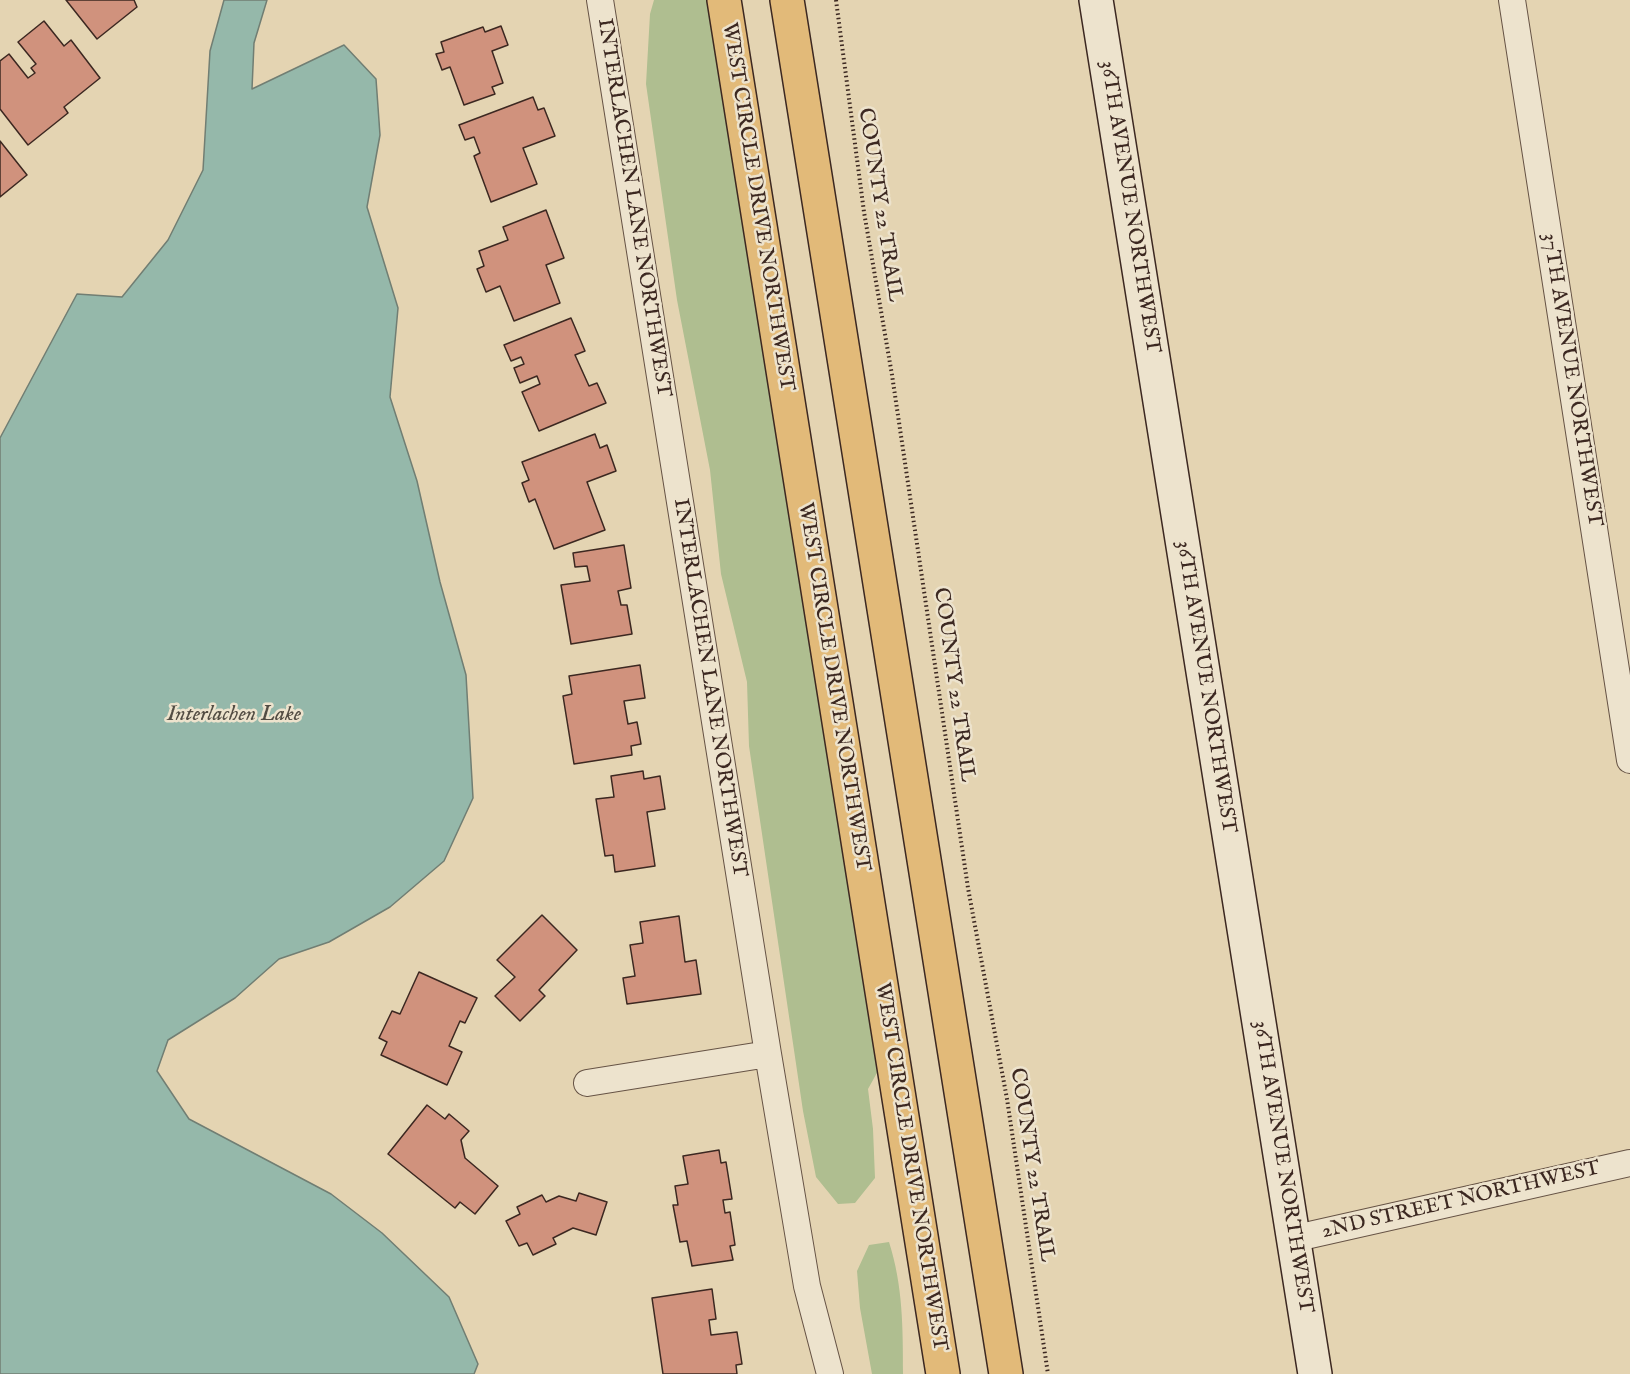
<!DOCTYPE html>
<html>
<head>
<meta charset="utf-8">
<style>
	body { margin:0 }
	canvas { display:block; background:#e4d4b2 }
</style>
</head>
<body>
<canvas width="1630" height="1374"></canvas>
<script>
const context = document.querySelector('canvas').getContext('2d');
context.lineJoin = 'round';
function paint(path, color) {
  context.fillStyle = color;
  context.fill(path, 'evenodd');
}
function stroke(path, color, width, dash) {
  context.strokeStyle = color;
  context.lineWidth = width;
  context.lineCap = dash ? 'butt' : 'round';
  context.setLineDash(dash || []);
  context.stroke(path);
}
function write(font, color, halo, rows, align = 'center') {
  context.font = font + ' "IM FELL English",serif';
  context.lineWidth = 5;
  context.setLineDash([]);
  context.textBaseline = 'middle';
  context.strokeStyle = halo;
  context.fillStyle = color;
  for (const [text, x, y, turn = 0] of rows) {
    context.save();
    context.translate(x, y);
    context.rotate((+turn || 0) * Math.PI / 180);
    context.textAlign = isNaN(turn) ? turn : align;
    if (halo) context.strokeText(text, 0, 0);
    context.fillText(text, 0, 0);
    context.restore();
  }
}
paint(new Path2D(`
	M654,0H719L883,1062L868,1089L873,1129L875,1178L855,1203L838,1204L816,1177L803,1111L749,746L747,682L721,574L710,470L677,300L646,84L650,14Z
	M889,1242C903,1286 903,1328 903,1374H872L860,1308L857,1271L869,1245Z`), '#afbe90');
const water = new Path2D(`
	M224,0H267L254,43L252,89L344,45L376,79L380,135L367,207L398,308L390,397L417,481L440,582L466,675L473,798L444,861L390,907L329,942L279,959L235,998L168,1040L157,1071L189,1119L331,1194L382,1233L449,1297L478,1364L474,1374H0V438L77,294L122,297L168,240L203,170L210,51Z`);
paint(water, '#95b8aa');
stroke(water, '#717e73', 1.5);
const building = new Path2D(`
	M66,0H134L137,7L97,39Z
	M44,21L64,46L71,40L100,78L64,107L68,113L28,145L0,109V61L9,54L28,78L35,73L31,68L36,64L18,42Z
	M501,26L508,45L492,51L503,83L492,87L495,94L464,105L450,67L442,70L436,54L444,52L441,42L483,27L485,32Z
	M533,97L538,110L544,108L555,136L523,148L537,184L491,202L474,156L480,153L474,137L465,140L459,125Z
	M0,141L27,175L0,197Z
	M546,210L564,258L546,265L560,303L514,321L500,286L486,292L477,269L484,266L479,251L508,240L503,227Z
	M571,318L585,351L575,355L589,386L597,383L606,403L539,431L522,392L540,384L537,376L520,383L514,368L524,364L521,357L511,361L504,345Z
	M595,434L600,448L607,445L616,471L587,482L605,530L554,549L535,499L529,502L522,483L529,480L522,462Z
	M624,545L631,588L618,591L621,605H627L632,634L571,644L561,585L590,581L587,566L575,567L573,553Z
	M640,665L645,698L624,701L628,724L637,722L641,744L631,746L632,755L574,764L563,696L572,694L569,676Z
	M643,771L644,779L660,776L665,809L647,812L655,866L615,872L613,855L605,856L596,799L614,797L611,776Z
	M542,915L577,950L539,990L545,996L520,1021L495,996L515,977L497,960Z
	M679,916L685,962L696,960L701,994L627,1004L623,978L635,976L630,945L643,943L640,922Z
	M419,972L477,998L465,1023L460,1021L449,1046L462,1052L447,1085L381,1055L387,1042L379,1038L392,1011L400,1014Z
	M427,1105L445,1119L449,1114L469,1131L461,1140L465,1158L498,1186L475,1214L460,1202L455,1208L388,1154Z
	M719,1150L721,1163L726,1162L732,1199L723,1200L725,1213L730,1212L735,1245L730,1246L733,1260L692,1266L687,1241L680,1242L673,1205H678L675,1186L688,1184L683,1156Z
	M579,1193L607,1202L596,1235L573,1228L553,1238L556,1244L533,1255L527,1243L519,1246L506,1221L520,1214L517,1207L542,1195L546,1202L559,1196L576,1201Z
	M712,1289L716,1319L709,1320L711,1335L737,1332L742,1364L736,1365L737,1374H663L652,1298Z`);
paint(building, '#d0927d');
stroke(building, '#3c2821', 1.5);
const street = new Path2D(`
	M600,0L768,1054L807,1286L830,1374
	M1512,0L1630,760
	M587,1083L768,1054
	M1292,1239L1630,1163`);
const secondary = new Path2D(`
	M1096,0L1315,1374`);
const primary = new Path2D(`
	M724,0L943,1374
	M787,0L1006,1374`);
stroke(street, '#665345', 28);
stroke(secondary, '#3c2821', 36);
stroke(primary, '#3c2821', 36);
stroke(new Path2D(`
	M836,0L864,212L892,375L968,888L1007,1099L1048,1374`), '#3c2821', 4, [1.5, 3]);
stroke(street, '#ede3cd', 26);
stroke(secondary, '#ede3cd', 33);
stroke(primary, '#e2ba79', 33);
write('21px', '#3c2821', '#ede3cd', [
	["COUNTY 22 TRAIL",879,205,81],
	["WEST CIRCLE DRIVE NORTHWEST",757,207,81],
	["36TH AVENUE NORTHWEST",1129,207,81],
	["INTERLACHEN LANE NORTHWEST",633,208,81],
	["37TH AVENUE NORTHWEST",1571,380,81],
	["COUNTY 22 TRAIL",953,685,82],
	["WEST CIRCLE DRIVE NORTHWEST",833,687,81],
	["36TH AVENUE NORTHWEST",1205,687,81],
	["INTERLACHEN LANE NORTHWEST",709,688,81],
	["COUNTY 22 TRAIL",1031,1165,81],
	["WEST CIRCLE DRIVE NORTHWEST",910,1167,81],
	["36TH AVENUE NORTHWEST",1282,1167,81],
	["2ND STREET NORTHWEST",1461,1201,-13]
]);
write('italic 22px', '#524c43', '#ede3cd', [
	["Interlachen Lake",234,715]
]);
</script>
</body>
</html>
